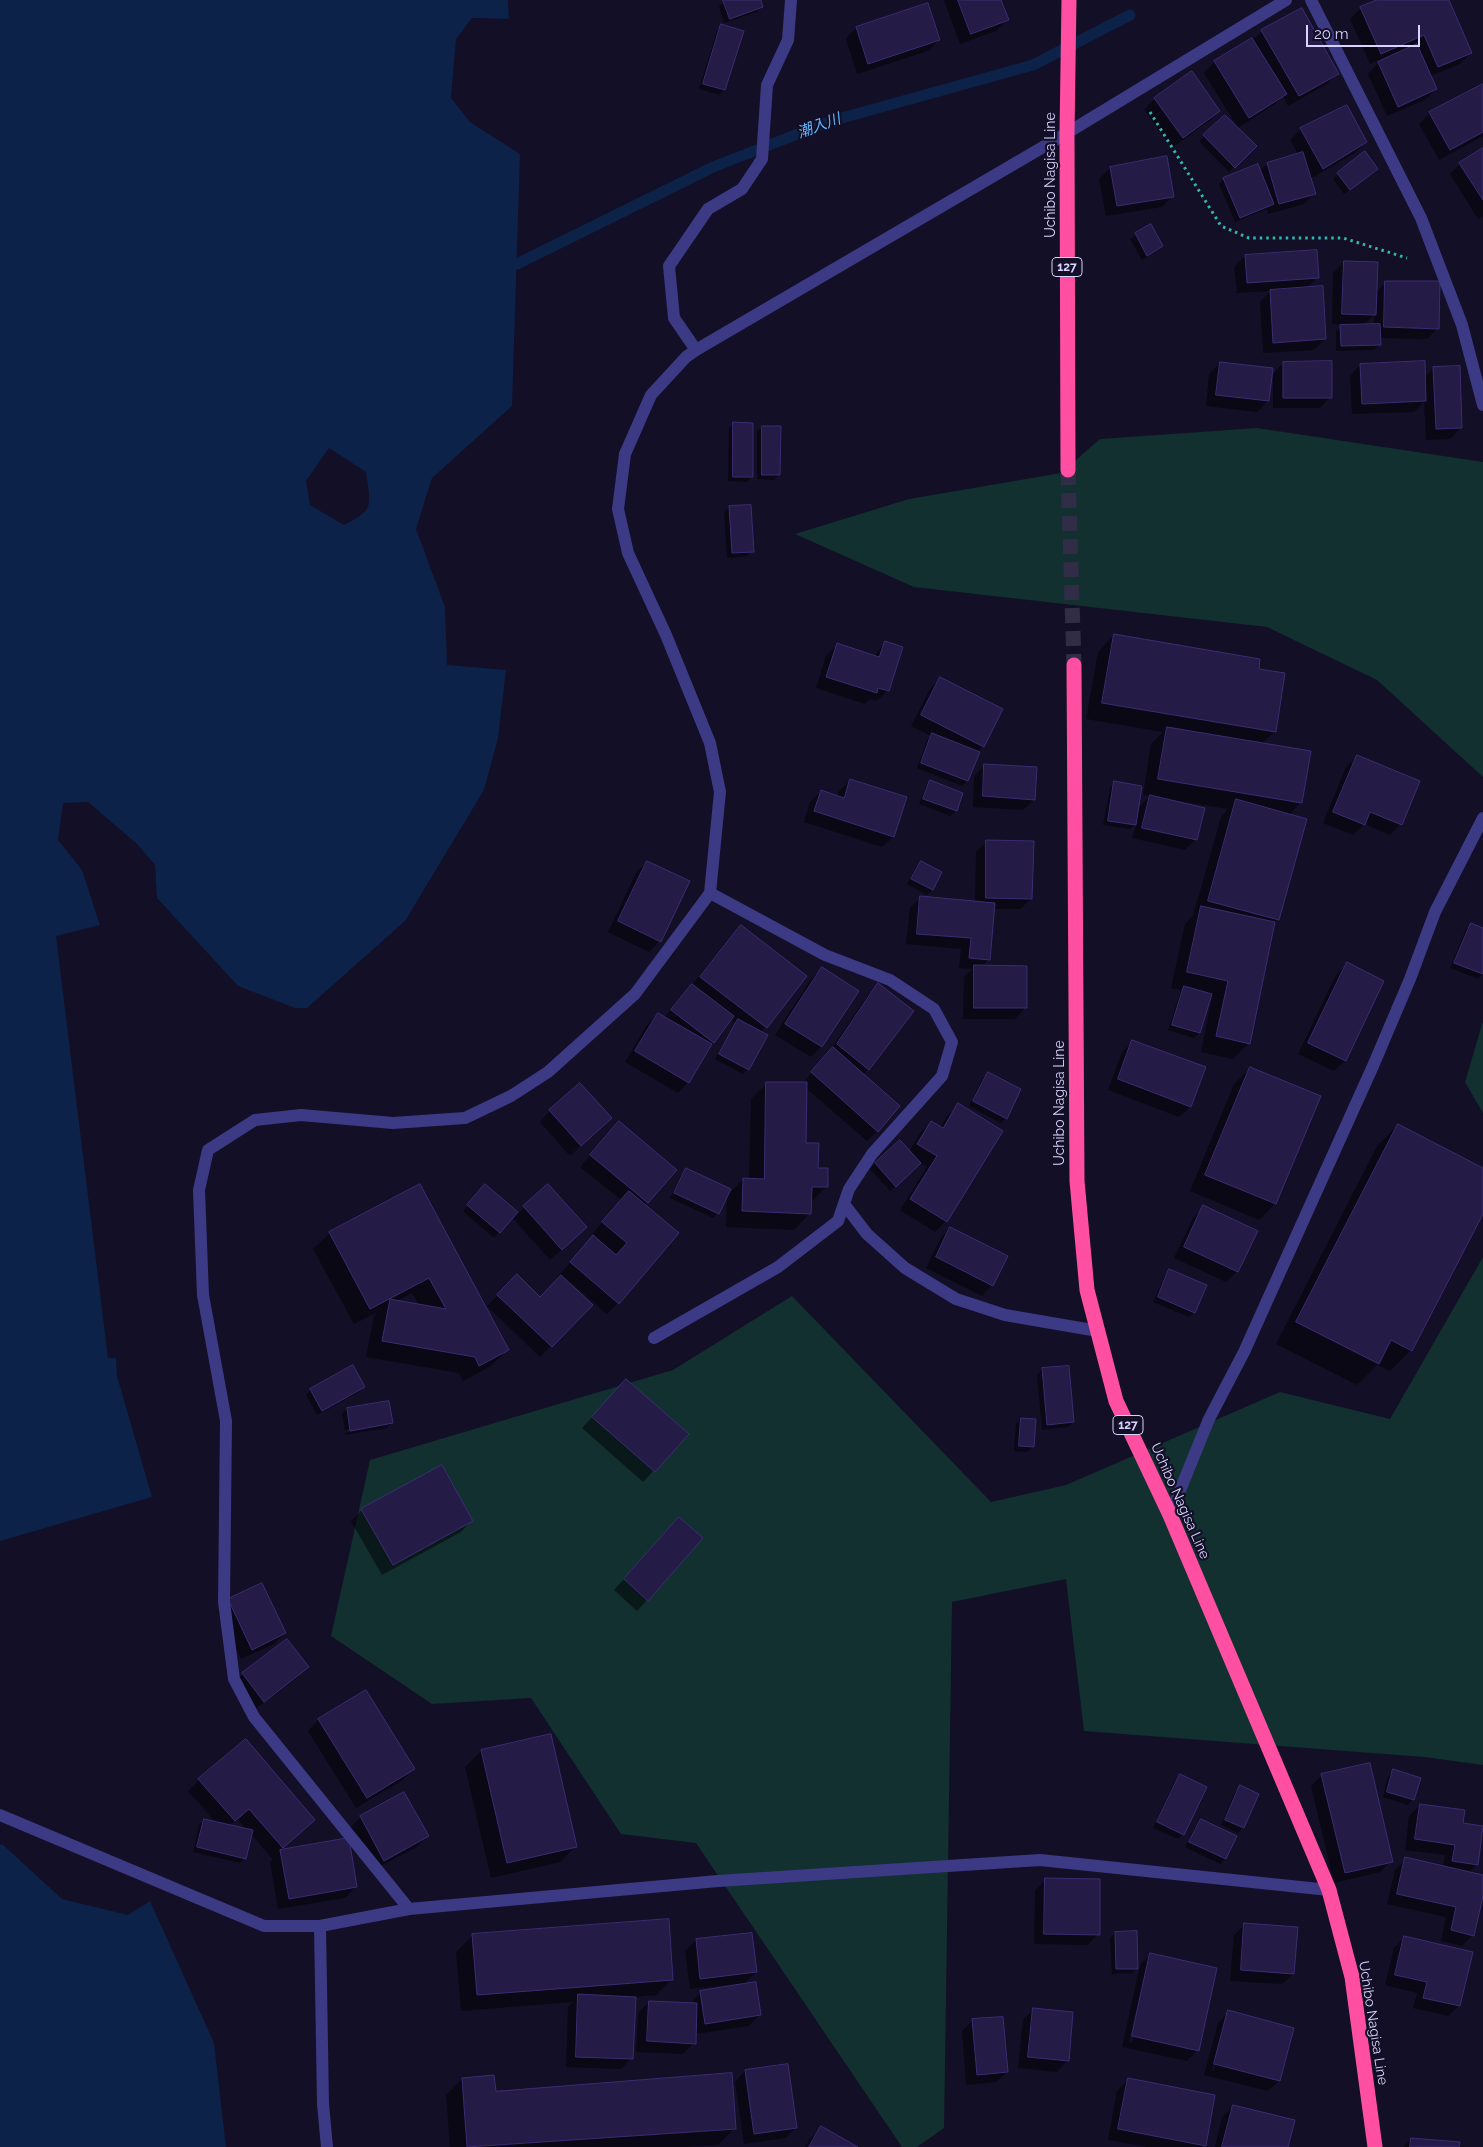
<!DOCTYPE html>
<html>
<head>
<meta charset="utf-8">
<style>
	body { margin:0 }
	#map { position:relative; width:1483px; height:2147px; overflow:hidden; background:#130f26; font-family:Raleway,sans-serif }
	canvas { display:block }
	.scale { position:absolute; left:1306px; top:25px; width:114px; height:22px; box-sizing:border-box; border:2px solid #d9d4ff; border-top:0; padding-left:6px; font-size:15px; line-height:18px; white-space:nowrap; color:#d9d4ff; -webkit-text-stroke:4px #130f26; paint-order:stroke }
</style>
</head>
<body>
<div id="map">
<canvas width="1483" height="2147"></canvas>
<div class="scale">20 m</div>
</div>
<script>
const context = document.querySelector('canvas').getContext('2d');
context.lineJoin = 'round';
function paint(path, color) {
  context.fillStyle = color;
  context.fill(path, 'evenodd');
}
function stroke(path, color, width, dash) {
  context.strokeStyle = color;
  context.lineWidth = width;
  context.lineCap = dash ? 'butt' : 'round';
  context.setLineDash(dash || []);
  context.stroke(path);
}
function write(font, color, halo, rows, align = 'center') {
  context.font = font + ' Raleway,"Noto Sans JP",sans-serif';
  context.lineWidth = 4.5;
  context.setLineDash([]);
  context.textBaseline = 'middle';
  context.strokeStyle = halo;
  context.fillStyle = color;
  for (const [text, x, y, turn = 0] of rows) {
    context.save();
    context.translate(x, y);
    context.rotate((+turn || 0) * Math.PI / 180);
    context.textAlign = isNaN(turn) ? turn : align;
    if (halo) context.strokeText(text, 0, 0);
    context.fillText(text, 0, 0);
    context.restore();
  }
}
paint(new Path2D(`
	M1257,428L1483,462V777L1377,680L1267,627L914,587L795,534L909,499L1061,473L1100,439Z
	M1483,1021V1113L1465,1082Z
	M1483,1257V1765L1424,1757L1084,1731L1066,1579L952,1602L944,2128L917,2147H902L696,1843L621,1834L531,1698L432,1704L331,1636L370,1460L673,1370L792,1296L991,1502L1066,1485L1280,1392L1390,1419Z`), '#12302f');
paint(new Path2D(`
	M0,0H508L509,19L472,18L456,39L451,98L470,122L520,154L512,406L432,478L416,529L445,607L447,665L506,670L498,738L484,790L405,921L307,1008H295L238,986L157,898L155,865L137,844L88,802L63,803L58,840L82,870L100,925L56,936L108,1358H116L117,1376L152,1497L0,1541ZM329,448L366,472C370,505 376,509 344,525L310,505L306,481Z
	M2,1844L62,1899L128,1915L150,1901L214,2043L226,2147H0V1845Z`), '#0c2248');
paint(new Path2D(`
	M728,0H759L762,7L757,12L724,23L719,6Z
	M944,0H1000L1007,20L996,31L960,44Z
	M1380,0H1448L1471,53L1460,64L1430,76L1436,89L1425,100L1387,116L1368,74L1378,63L1403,52L1402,50L1370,64L1350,19L1361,8Z
	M927,5L939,40L928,51L857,74L846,39L856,28Z
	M722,26L724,90L719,95L699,89L717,31Z
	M1262,31L1338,73L1327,84L1288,106L1283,96L1274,105L1238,128L1204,73L1215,62L1251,40L1252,41Z
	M1483,85V136L1439,160L1419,124L1430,113Z
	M1155,99L1219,111L1208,122L1172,148L1144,109Z
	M1347,106L1366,142L1355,153L1310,179L1315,193L1304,204L1268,214L1267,209L1235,222L1219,184L1224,179L1260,171L1267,164L1298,154L1290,140L1301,129Z
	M1225,116L1255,146L1229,172L1199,141Z
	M1483,149V216L1478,219L1450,174L1460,164Z
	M1110,168L1173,196L1162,207L1106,216L1099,179Z
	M1377,169L1344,194L1333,179L1338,174Z
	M1150,226L1162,246L1142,260L1130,239Z
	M1245,256L1318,277L1306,289L1325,339L1314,350L1263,353L1260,302L1271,291L1237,293L1234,267Z
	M1344,262L1376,292L1386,282L1438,328L1427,339L1379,338V345L1374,350L1336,351V331L1342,325L1332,324L1333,273ZM1374,315V325H1364Z
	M1220,363L1268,401L1257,412L1206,406L1209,374Z
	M1283,363L1330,397L1320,408H1273V374Z
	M1360,365L1424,378L1434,368L1461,428L1450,439L1426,440L1424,402L1414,412L1352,414L1350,376Z
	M734,423L752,477L747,482L728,481L729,428Z
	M762,427L779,475L774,480L757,479V432Z
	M729,507L752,551L747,556L727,558L724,512Z
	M1114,635L1257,670L1274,732L1262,744L1301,802L1289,815L1305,820L1277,920L1274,923L1249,1043L1233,1059L1201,1052L1212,997H1210L1199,1033L1194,1038L1168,1030L1181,990L1171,988L1185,924L1193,916L1221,817L1228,809L1179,801L1196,839L1185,850L1132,838L1136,824L1130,829L1103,825L1110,788L1115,783L1137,809L1150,796L1143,795L1151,744L1163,732L1086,719L1098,652Z
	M885,643L888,690L877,701L870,699L865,704L816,688L826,656L837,645L873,657Z
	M940,678L983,746L977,752L967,780L962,786L917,768L927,740L931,736L911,726L930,689Z
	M1357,756L1401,824L1390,835L1364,824L1353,835L1323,823L1346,767Z
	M985,765L1034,800L1023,810L973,807L974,776Z
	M850,780L905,798L893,837L882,847L804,822L810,802L821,791L837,797L839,791Z
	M931,782L962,794L956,811L950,816L919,804L926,787Z
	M987,841L1031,899L1020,909H993L989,959L982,966L1025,1008L1015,1019H963L964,977L972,969L959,968L961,949L906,944L910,908L921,897L975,902L976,852Z
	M647,862L660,941L649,952L608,932L636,873Z
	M921,862L941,872L932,890L927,895L907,884L916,867Z
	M1471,924L1483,929V974L1478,979L1450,968L1466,929Z
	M741,926L806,976L760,1033L748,1069L743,1074L715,1059L736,1023L730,1019L710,1045L688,1082L678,1093L625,1062L647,1025L658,1014L664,1018Z
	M1347,964L1382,981L1345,1061L1334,1071L1298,1054L1336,975Z
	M822,968L821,1047L811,1057L775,1035L811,979Z
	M878,985L868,1069L863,1075L877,1131L867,1141L806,1088L804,1144L826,1187L810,1203V1213L794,1230L726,1227L727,1196L743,1179L749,1180L751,1099L767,1083L802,1084L827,1055L868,995Z
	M1133,1042L1204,1068L1190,1107L1179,1117L1108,1090L1122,1052Z
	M1250,1068L1319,1097L1275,1204L1259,1220L1190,1191L1234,1084Z
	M988,1073L1006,1118L1001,1123L969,1106L983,1078Z
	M958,1105L946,1221L935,1232L900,1210L927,1167L920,1163L890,1191L870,1169L900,1142L909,1152L920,1133L931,1123L940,1128L947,1116Z
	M550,1111L610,1118L570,1156L540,1122Z
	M619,1122L675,1170L644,1205L618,1303L607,1314L571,1283L569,1284L591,1305L540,1357L487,1306L517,1276L540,1298L562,1275L560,1274L595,1235L593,1233L621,1200L580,1167Z
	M1398,1125L1483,1169V1212L1411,1350L1390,1371L1377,1365L1357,1385L1276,1344L1377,1146Z
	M686,1170L718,1213L713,1218L670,1198L681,1175Z
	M548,1185L575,1238L550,1260L512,1217L494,1238L463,1211L485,1186L518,1213Z
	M420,1186L507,1350L491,1366L463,1381L459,1373L366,1357L374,1316L378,1312L354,1324L313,1249L330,1233ZM412,1293L419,1305L397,1301Z
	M1204,1207L1256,1231L1237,1272L1226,1282L1174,1258L1193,1218Z
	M950,1228L992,1285L982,1296L926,1268L940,1239Z
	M1170,1271L1194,1312L1189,1317L1153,1302L1165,1276Z
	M1042,1369L1073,1422L1068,1427L1042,1430L1037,1375Z
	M364,1387L359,1392L317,1415L306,1395L311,1390Z
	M616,1391L687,1435L643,1482L582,1428Z
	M347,1409L392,1423L387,1428L345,1435V1433L388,1425V1423L345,1430L342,1414Z
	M1021,1419L1032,1447L1027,1452L1014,1451L1016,1424Z
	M362,1510L471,1521L461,1532L382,1575L351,1521Z
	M668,1529L647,1600L637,1611L614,1590Z
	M229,1600L285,1633L274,1644L241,1659L218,1611Z
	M287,1640L307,1667L297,1678L252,1711L232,1685L243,1674Z
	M365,1692L413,1769L403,1780L356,1808L308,1731L318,1720Z
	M481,1751L576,1846L560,1862L491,1878L465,1767Z
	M1393,1771L1413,1799L1408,1805L1383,1797L1388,1776Z
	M1322,1775L1391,1861L1380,1872L1334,1883L1311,1786Z
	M1181,1776L1183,1834L1178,1839L1153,1828L1175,1781Z
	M199,1780L314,1820L278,1852L348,1840L356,1887L345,1898L278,1909L270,1862L273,1860L251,1834L245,1858L240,1863L193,1852L199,1825L204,1820L216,1823L188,1791ZM237,1819L247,1830L229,1826Z
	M1240,1787L1243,1828L1238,1833L1221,1825L1235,1792Z
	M1420,1805L1477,1864L1468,1873L1483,1877V1890L1473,1935L1462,1946L1441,1941L1446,1917L1387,1904L1395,1870L1406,1859L1443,1867L1445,1855L1405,1850L1409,1816Z
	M361,1817L427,1836L417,1847L373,1870L350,1828Z
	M1201,1821L1235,1837L1225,1859L1220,1864L1185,1847L1196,1826Z
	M1046,1880L1098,1934L1088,1945L1034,1944L1035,1890Z
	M1245,1925L1293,1974L1282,1984L1230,1981L1234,1935Z
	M1115,1933L1137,1968L1132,1973L1112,1974L1110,1938Z
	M472,1936L672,1979L656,1995L634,1997L632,2058L621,2069L566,2067L568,2007L573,2002L461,2011L456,1952Z
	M1404,1938L1459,2006L1448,2016L1413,2008L1417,1993L1385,1985L1394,1948Z
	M696,1940L756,1972L745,1983L690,1989L685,1951Z
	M1150,1955L1198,2050L1187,2061L1122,2047L1140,1965ZM1146,1966H1149L1132,2043L1129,2042Z
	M701,1992L760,2015L749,2026L695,2034L694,2043L683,2054L636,2052L638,2013L649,2002L690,2004Z
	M1033,2010L1067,2061L1057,2072L1018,2068L1023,2020Z
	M1229,2012L1279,2081L1268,2091L1204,2075L1218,2023ZM1224,2023H1226L1214,2070H1212Z
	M972,2021L1007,2072L996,2082L966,2085L962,2031Z
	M745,2071L796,2128L785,2138L744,2144L735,2082Z
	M462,2079L495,2092L734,2129L718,2145L686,2147H450L446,2095Z
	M1128,2080L1205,2145L1203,2147H1147L1108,2140L1117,2091Z
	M1233,2107L1287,2147H1215L1222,2117Z
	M821,2128L856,2147H805L810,2139Z
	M1411,2139L1458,2147H1403Z`), '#0007');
stroke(new Path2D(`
	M517,264L713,167L831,121L1033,65L1130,15`), '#0c2248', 11);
const building = new Path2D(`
	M723,0H761L763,7L730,19Z
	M958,0H1001L1009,20L971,34Z
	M1377,0H1449L1472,53L1438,67L1424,35L1381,54L1360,7Z
	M928,3L940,40L868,64L856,27Z
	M1302,8L1339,74L1299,96L1261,30Z
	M721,24L744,31L725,90L703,84Z
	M1252,38L1287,94L1249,118L1214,61Z
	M1417,44L1437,89L1398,107L1378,62Z
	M1192,71L1220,111L1183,138L1154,98Z
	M1483,84V132L1450,150L1429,112Z
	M1347,105L1367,142L1323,169L1300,128Z
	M1225,115L1257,146L1235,168L1203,135Z
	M1483,148V200L1459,163Z
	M1365,151L1378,169L1350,190L1337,173Z
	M1303,152L1316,194L1279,204L1267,163Z
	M1167,156L1174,197L1117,206L1110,167Z
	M1258,164L1274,204L1240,218L1223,178Z
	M1151,224L1163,246L1147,256L1135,233Z
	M1317,250L1319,278L1247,283L1245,255Z
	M1344,261L1378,262L1376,315L1342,314Z
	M1385,281H1440L1439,329L1384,327Z
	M1323,286L1326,339L1273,343L1270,290Z
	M1380,324L1381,345L1341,346L1340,325Z
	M1332,361V398H1283V362Z
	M1425,361L1426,401L1362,404L1360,364Z
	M1220,362L1273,368L1269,401L1216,395Z
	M1460,366L1462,428L1436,429L1433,367Z
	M733,422L753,423V477H733Z
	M762,426H781L780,475H762Z
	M751,505L754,552L732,553L729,506Z
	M1114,634L1260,659L1259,669L1285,673L1276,732L1102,703Z
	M885,641L903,647L889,691L878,688L877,693L826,677L837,643L879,657Z
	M940,677L1003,709L984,747L921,715Z
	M1167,727L1311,751L1302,803L1158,779Z
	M932,733L980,752L968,781L921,763Z
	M1357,755L1420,781L1402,825L1370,812L1365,825L1333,812Z
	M984,764L1037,767L1035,800L983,796Z
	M850,779L907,797L894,837L814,811L821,790L844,798Z
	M930,780L963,793L957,811L923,799Z
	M1114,781L1142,786L1136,825L1108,821Z
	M1150,795L1205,808L1197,840L1142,828Z
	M1236,799L1307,819L1279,920L1208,901Z
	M986,840L1034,841L1032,899L986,898Z
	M647,861L690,881L661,942L618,921Z
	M921,861L942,872L933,890L911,879Z
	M920,896L995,903L990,960L969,958L971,938L917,934Z
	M1201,906L1275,922L1250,1044L1216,1036L1228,981L1187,972Z
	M1471,923L1483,928V974L1454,963Z
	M741,925L807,976L767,1028L700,977Z
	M1347,962L1384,981L1346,1061L1308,1043Z
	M974,965L1027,966V1008H974Z
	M822,967L859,991L822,1047L785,1024Z
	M878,983L914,1011L869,1070L837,1044Z
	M692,984L734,1016L714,1043L671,1010Z
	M1184,986L1212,994L1200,1033L1172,1025Z
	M658,1013L712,1044L689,1083L635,1051Z
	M738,1019L768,1035L749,1070L719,1054Z
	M1132,1040L1206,1067L1191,1107L1118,1079Z
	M833,1047L900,1106L878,1132L811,1072Z
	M1250,1067L1321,1096L1276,1204L1205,1175Z
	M988,1072L1021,1089L1007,1119L973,1101Z
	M766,1082H807L806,1143H819L818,1168H828V1187H812L811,1214L742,1211L743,1178L764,1179Z
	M580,1083L612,1118L581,1146L549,1110Z
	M958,1103L1003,1131L947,1222L910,1199L937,1156L917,1144L931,1121L943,1128Z
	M619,1121L677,1170L648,1203L590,1155Z
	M1398,1124L1483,1168V1214L1412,1351L1391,1340L1379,1364L1296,1322Z
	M900,1140L921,1163L896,1187L875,1163Z
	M686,1168L731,1189L719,1214L674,1193Z
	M420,1184L509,1350L479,1366L475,1357L382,1341L390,1299L446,1309L429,1278L370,1309L329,1232Z
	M485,1184L518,1212L500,1233L467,1205Z
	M548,1184L587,1227L562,1250L523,1206Z
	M629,1191L679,1233L619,1304L570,1262L593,1235L616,1255L627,1243L602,1222Z
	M1203,1205L1258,1231L1238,1272L1184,1247Z
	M950,1227L1008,1256L993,1286L936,1257Z
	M1169,1269L1207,1285L1195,1313L1158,1297Z
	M517,1274L540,1297L561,1275L593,1305L552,1347L497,1295Z
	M353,1365L365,1387L322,1411L310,1389Z
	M1069,1366L1074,1422L1047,1425L1042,1368Z
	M626,1379L689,1434L655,1472L592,1417Z
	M389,1401L393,1423L350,1431L347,1408Z
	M1021,1418L1036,1419L1034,1447L1019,1446Z
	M442,1465L473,1521L393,1565L361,1509Z
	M679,1517L703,1538L648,1601L624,1579Z
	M262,1583L286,1633L252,1650L228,1599Z
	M287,1639L309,1667L264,1702L242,1673Z
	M366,1690L415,1769L367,1798L318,1719Z
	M551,1734L577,1847L507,1863L481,1750Z
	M246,1739L315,1820L283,1848L249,1809L235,1821L198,1779Z
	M1370,1763L1393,1862L1345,1873L1321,1774Z
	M1393,1769L1421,1778L1414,1800L1387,1792Z
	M1180,1774L1207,1787L1184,1835L1157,1822Z
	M1240,1785L1259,1794L1244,1828L1225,1820Z
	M404,1792L429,1836L384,1861L360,1816Z
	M1420,1804L1465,1810L1463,1823L1483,1826L1478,1865L1452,1861L1455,1845L1415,1839Z
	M204,1819L253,1830L246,1859L197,1847Z
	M1201,1819L1237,1836L1226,1859L1189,1842Z
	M349,1838L357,1887L289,1899L280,1850Z
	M1405,1857L1483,1875V1896L1474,1936L1451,1930L1456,1907L1397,1894Z
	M1045,1878L1100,1879V1935L1044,1934Z
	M669,1919L673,1980L477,1995L472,1934Z
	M1244,1923L1298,1927L1294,1974L1241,1970Z
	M1137,1931L1138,1969H1116L1115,1932Z
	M752,1933L757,1972L700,1979L696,1939Z
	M1404,1936L1473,1952L1460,2006L1423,1998L1427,1982L1395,1975Z
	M1150,1953L1217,1968L1199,2051L1132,2036Z
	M756,1982L761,2015L705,2024L700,1991Z
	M578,1994L636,1997L633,2059L576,2057Z
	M649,2001L697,2003L696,2044L647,2041Z
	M1033,2008L1073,2012L1069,2061L1028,2057Z
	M1228,2010L1294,2028L1280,2081L1214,2064Z
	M1003,2017L1008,2072L977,2075L972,2019Z
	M788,2064L797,2128L754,2134L745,2070Z
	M732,2073L736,2129L467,2147L462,2078L494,2075L496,2091Z
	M1128,2078L1215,2095L1206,2146L1118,2129Z
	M1233,2105L1295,2120L1288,2147H1222Z
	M821,2126L858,2147H809Z
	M1411,2138L1460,2142L1459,2147H1410Z`);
paint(building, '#241b47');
stroke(building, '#3b2d73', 1);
stroke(new Path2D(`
	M1068,470L1074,665`), '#312d47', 15, [15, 8]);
stroke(new Path2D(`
	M1150,112L1221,226L1249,238H1343L1407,258`), '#2fb8b0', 3, [2.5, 4]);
stroke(new Path2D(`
	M1311,0L1421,218L1462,325L1483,405
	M696,350L674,318L669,266L708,209L742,189L762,159L767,85L788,40L791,0
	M844,1204L867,1234L905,1268L956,1299L1005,1315L1098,1331
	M654,1338L778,1267L838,1221L849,1189L872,1154L942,1076L952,1042L934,1009L890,980L825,955L710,893
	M1170,1515L1209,1419L1244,1352L1373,1066L1410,979L1435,912L1483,818
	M0,1815L264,1926H320L409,1909L718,1881L1040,1860L1329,1890
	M409,1909L254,1717L234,1679L224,1602L226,1421L203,1295L199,1190L208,1150L255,1120L301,1115L393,1123L465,1118L511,1096L548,1072L635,994L710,893L720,792L710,743L666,635L628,553L618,509L625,454L651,395L686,357L696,350L1067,133L1286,0
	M320,1926L323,2104L327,2147`), '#3d3a85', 12);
stroke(new Path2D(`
	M1068,470L1067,133L1069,0
	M1074,665L1077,1181L1087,1290L1116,1401L1170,1515L1329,1890L1352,1977L1375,2147`), '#ff4fa3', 15);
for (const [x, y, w] of [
	[1067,267,30],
	[1128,1425,30]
]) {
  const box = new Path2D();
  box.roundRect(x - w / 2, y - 9.5, w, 19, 4);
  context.fillStyle = '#130f26';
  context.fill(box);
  stroke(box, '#d9d4ff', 1);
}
write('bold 12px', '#d9d4ff', null, [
	["127",1067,267],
	["127",1128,1425]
]);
write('14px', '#d9d4ff', '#130f26', [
	["Uchibo Nagisa Line",1051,175,-90],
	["Uchibo Nagisa Line",1060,1103,-90],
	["Uchibo Nagisa Line",1180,1501,66],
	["Uchibo Nagisa Line",1373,2023,81]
]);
write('italic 15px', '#62b6ff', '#130f26', [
	["潮入川",819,126,-20]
]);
</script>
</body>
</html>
